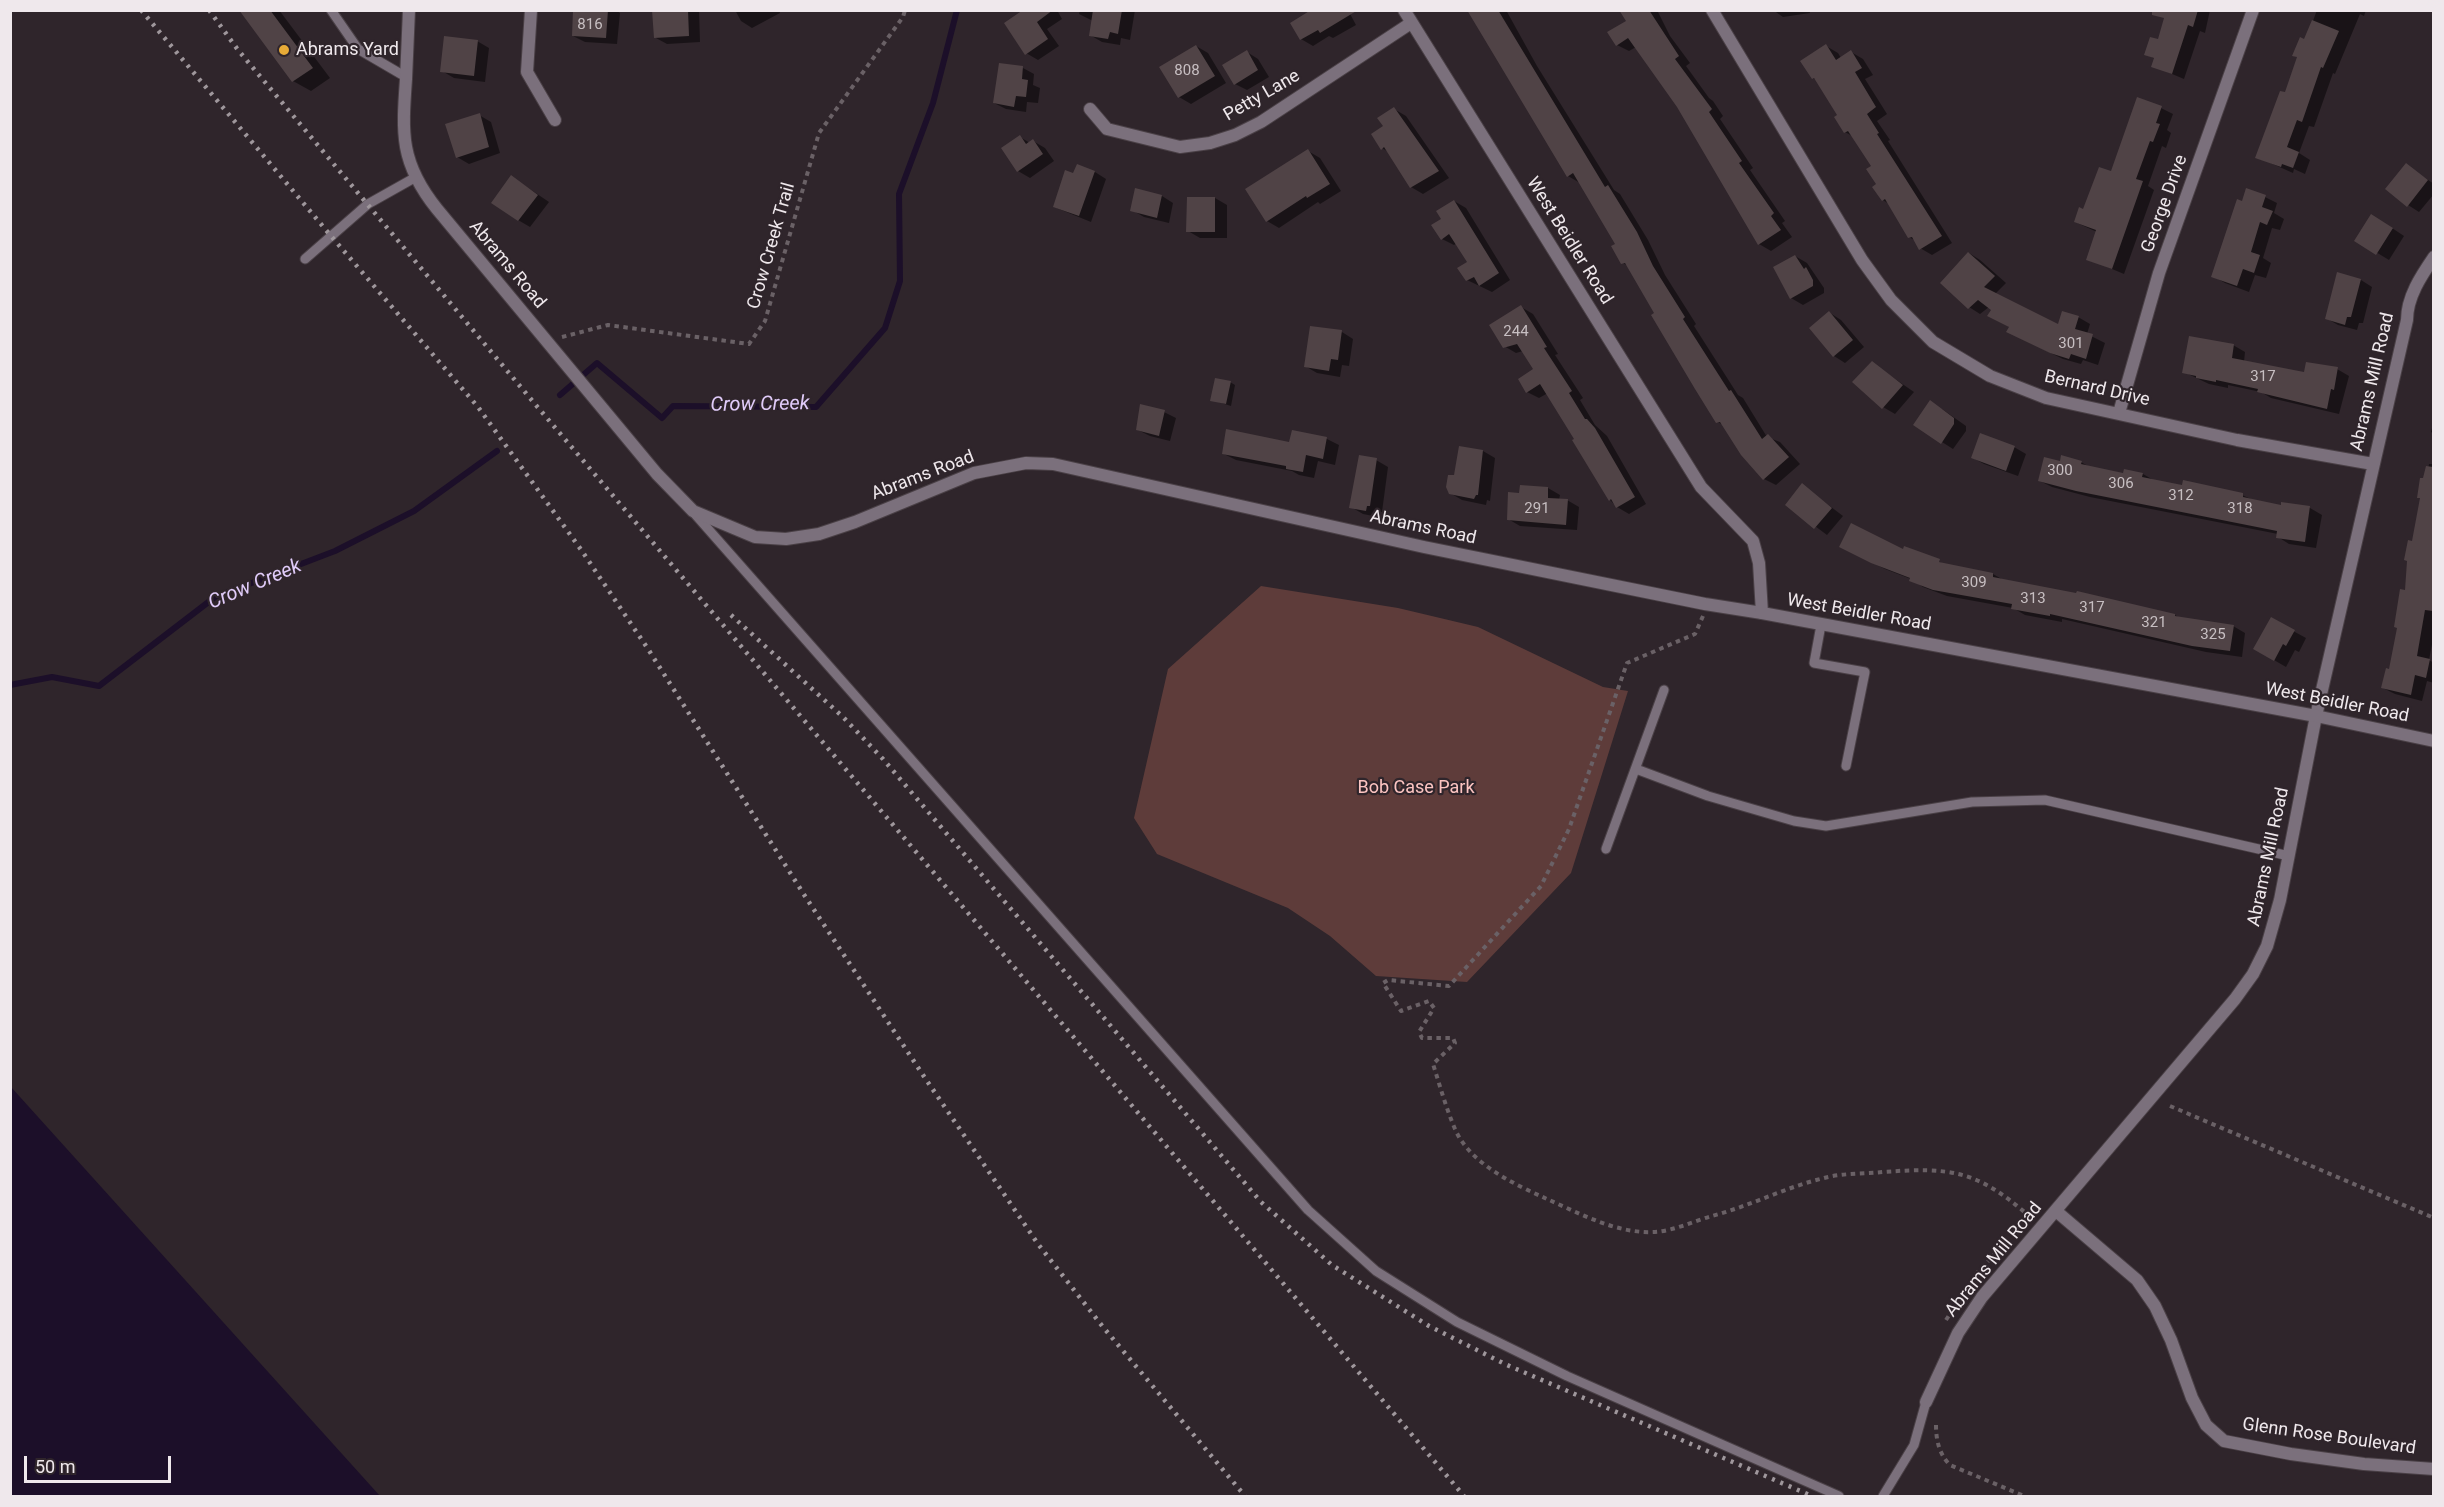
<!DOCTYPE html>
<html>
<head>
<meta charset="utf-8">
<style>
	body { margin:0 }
	#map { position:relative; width:2444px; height:1507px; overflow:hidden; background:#2f252b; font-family:Roboto,sans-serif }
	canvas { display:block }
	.frame { position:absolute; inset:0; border:12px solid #efe8ec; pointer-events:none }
	.scale { position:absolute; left:24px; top:1456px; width:147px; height:27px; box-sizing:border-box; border:3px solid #efe8ec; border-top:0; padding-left:8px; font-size:18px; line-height:21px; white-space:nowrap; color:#efe8ec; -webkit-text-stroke:4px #2f252b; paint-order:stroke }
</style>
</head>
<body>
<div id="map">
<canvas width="2444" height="1507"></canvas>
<div class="frame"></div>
<div class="scale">50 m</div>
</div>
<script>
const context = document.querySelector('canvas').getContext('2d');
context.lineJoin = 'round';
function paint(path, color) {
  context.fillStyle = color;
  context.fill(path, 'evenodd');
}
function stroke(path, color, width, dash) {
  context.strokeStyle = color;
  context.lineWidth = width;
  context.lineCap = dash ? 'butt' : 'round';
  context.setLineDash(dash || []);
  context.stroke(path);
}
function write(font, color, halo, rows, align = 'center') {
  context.font = font + ' Roboto,sans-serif';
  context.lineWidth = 4.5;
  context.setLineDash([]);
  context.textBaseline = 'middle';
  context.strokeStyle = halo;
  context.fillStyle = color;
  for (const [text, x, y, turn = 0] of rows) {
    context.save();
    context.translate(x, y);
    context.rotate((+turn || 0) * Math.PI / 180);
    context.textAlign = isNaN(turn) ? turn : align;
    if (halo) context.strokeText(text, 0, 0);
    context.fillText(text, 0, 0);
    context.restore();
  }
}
paint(new Path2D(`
	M1261,586L1398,608L1478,627L1603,687L1628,691L1571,873L1467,982L1376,976L1330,936L1288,908L1157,854L1134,818L1168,669Z`), '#5e3c3a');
paint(new Path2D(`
	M10,1087H11L380,1496H11Z`), '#1c0f29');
paint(new Path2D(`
	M241,10H279L330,78L311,91L293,81Z
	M575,10H616L620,13L617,44L585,42L573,36Z
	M654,10H699L700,42L667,44L656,38Z
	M735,10H779L780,13L752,28L741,21Z
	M1026,10H1057L1062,19L1047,29L1059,46L1038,60L1026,53Z
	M1080,10H1135L1130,40L1121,38L1120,45L1102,42L1090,35L1093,21L1079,14Z
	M1348,10L1356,25L1333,38L1329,36L1313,46L1301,39Z
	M1468,10H1506L1537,66L1614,190L1620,194L1648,240L1665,275L1696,324L1694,326L1738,395L1743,398L1767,437L1780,442L1800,464L1776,485L1764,479L1724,425L1717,422L1630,267L1623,263L1617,244L1580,183L1568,176Z
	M1621,10H1657L1670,36L1690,63L1686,66L1709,98L1713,101L1723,116L1720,119L1753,168L1750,170L1785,221L1782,223L1792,237L1771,251L1759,244L1678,106L1636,47L1629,51L1617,45L1628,22Z
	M1773,10H1809L1810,13L1783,17Z
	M2167,10H2210L2205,33L2200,31L2184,79L2153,66L2155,59L2146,54L2159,41Z
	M2317,10H2366L2364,16L2360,14L2335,74L2333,73L2314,127L2309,126L2299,153L2310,160L2305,174L2294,169L2293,173L2257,157L2286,94Z
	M477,41L489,48L485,82L454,78L442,71Z
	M1196,46L1208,53L1226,83L1191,104L1179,97Z
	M1826,46L1838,53L1841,58L1851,52L1863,59L1873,75L1865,79L1887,114L1877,121L1890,140L1888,141L1952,243L1932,255L1920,248L1916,241L1909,237L1889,204L1883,200L1873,166L1854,137L1845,132L1839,115L1818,81L1813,78Z
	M1247,52L1258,59L1269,77L1247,90L1235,84Z
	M1023,68L1034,74L1033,85L1040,88L1038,103L1027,102L1026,112L1006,109L994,103Z
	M2161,108L2173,114L2167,130L2171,133L2166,148L2162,146L2148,186L2154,190L2124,274L2088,259L2097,232L2075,222Z
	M1394,109L1406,116L1449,178L1423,194L1411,187L1390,153L1382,148L1385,127Z
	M479,115L491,122L500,153L469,164L457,157Z
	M1020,137L1030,143L1033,141L1045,148L1054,161L1030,178L1018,171Z
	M1308,151L1320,158L1341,191L1320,204L1318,202L1279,228L1267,221Z
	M2406,165L2434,184V194L2419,212L2408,205Z
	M1095,172L1106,179L1091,222L1054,207L1074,175Z
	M512,177L549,202L530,227L518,220Z
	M1136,190L1162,196L1173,203L1169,223L1144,217L1132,210Z
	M2265,197L2277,203L2274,213L2284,219L2280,230L2272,228L2263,258L2271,263L2266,278L2255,275L2249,292L2225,283L2213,276L2243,203Z
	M1215,198L1227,205V238H1200L1188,231Z
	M1454,201L1466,208L1510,280L1492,292L1467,280L1469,263L1457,243L1454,245L1442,239L1443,219Z
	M2383,222L2404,236L2389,260L2356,240Z
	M1969,253L1980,260L2006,283L1995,294L2059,326L2078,317L2090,324L2087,334L2105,343L2098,365L2083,360L2081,364L2063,359L2020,338L1989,307L1980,314L1969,307Z
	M1795,256L1807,263L1824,288V293L1803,305L1791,298L1775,268Z
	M2338,274L2361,280L2372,287L2363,323H2359L2357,330L2338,325L2326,318Z
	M1521,307L1533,314L1558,354L1555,355L1583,398L1580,400L1595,425L1607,436L1646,504L1629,514L1617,507L1610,500L1548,393L1539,398L1527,392L1535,370L1523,351L1516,353L1504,346Z
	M1830,313L1841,320L1864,347L1845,363L1834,356Z
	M1342,332L1353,339L1349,366L1342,365L1340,377L1317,373L1305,366Z
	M2233,345L2245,352L2244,362L2305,374L2337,369L2349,376L2339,414L2271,398L2261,392L2228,385V388L2209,384L2184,372Z
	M1872,363L1914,392L1895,414L1883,407Z
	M1230,382L1235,385L1231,406L1212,400Z
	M1942,409L1966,426V431L1953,449L1942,442Z
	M1164,412L1176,418L1170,441L1150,436L1138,430Z
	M2434,420V434L2431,432Z
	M1293,432L1327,439L1339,445L1335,465L1318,461L1314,478L1299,475L1292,471L1236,460L1224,454L1291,443Z
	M2014,447L2026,454L2018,476L1984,464L1973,458Z
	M1461,448L1483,451L1495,458L1490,501L1487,500L1486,505L1462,500L1450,493Z
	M1376,460L1388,467L1382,512H1379L1378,517L1363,514L1351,507Z
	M2061,462H2081L2091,468L2124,475L2125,471L2143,474L2155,481L2242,495L2253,500L2282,507L2283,504L2310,508L2322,515L2316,548L2289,544L2278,537V534L2090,497L2052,487L2040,481Z
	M2429,464H2434V634L2429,660L2434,663V683L2427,681L2422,701L2395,694L2383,688L2390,671Z
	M1802,485L1843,516L1827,535L1787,505Z
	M1548,488L1560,495L1559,500H1567L1579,507L1577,530L1520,526L1508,519L1521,495Z
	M1905,548L1949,566L1993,574L2005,581L2175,615L2181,619L2233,626L2245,633L2242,657L2206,652L2062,619V622L2025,615L2013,608L1947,596L1923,587L1911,579L1885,569L1853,553L1904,551Z
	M2271,619L2306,638L2299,652L2295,650L2286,667L2255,649Z`), '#0007');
stroke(new Path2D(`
	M560,395L597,363L662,418L673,406L816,407L885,328L900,281L899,194L933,103L957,10
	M10,685L52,677L99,686L215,597L335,551L414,511L497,451`), '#1c0f29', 6);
paint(new Path2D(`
	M239,10H270L313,68L292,82Z
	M573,10H608L606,38L572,36Z
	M652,10H688L689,36L654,38Z
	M1023,10H1053L1037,22L1048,39L1025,55L1004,23Z
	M1093,10H1122L1118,34L1110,32L1108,39L1089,36Z
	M1311,10H1358L1320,33L1318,30L1300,40L1290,23Z
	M1467,10H1498L1605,187L1608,185L1637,232L1653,266L1685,317L1683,319L1729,391L1731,390L1762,439L1768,434L1789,457L1763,480L1741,455L1720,422L1716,423L1695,389L1651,315L1654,313L1625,263L1621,264L1611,246L1615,244L1573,173L1567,177Z
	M1619,10H1649L1679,56L1675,59L1712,109L1709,112L1742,161L1739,163L1774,213L1771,216L1781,230L1758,245L1677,107L1628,38L1616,46L1607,32L1626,21Z
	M2152,10H2198L2193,27L2188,25L2172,74L2151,67L2154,58L2144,55L2150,37L2158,39L2164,18L2152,15Z
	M2312,20L2339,31L2323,68L2321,67L2302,122L2297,120L2287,147L2299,152L2293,168L2282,164L2281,167L2255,158L2280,91L2285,92L2297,57L2292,56L2300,37L2304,39Z
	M444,36L478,40L474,76L440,72Z
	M1826,44L1836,60L1851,50L1862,68L1855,72L1876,107L1867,114L1879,133L1877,134L1942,236L1919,250L1912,237L1908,238L1885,199L1882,201L1872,187L1876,184L1866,169L1871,166L1848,131L1844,133L1834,117L1837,115L1814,78L1812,79L1800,61Z
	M1196,45L1215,76L1178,98L1159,67Z
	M1247,50L1258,70L1234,85L1222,65Z
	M999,63L1023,66L1022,79L1028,80L1026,97L1016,96L1014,107L993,103Z
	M2137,97L2162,106L2156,123L2160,124L2153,142L2150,141L2136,179L2143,181L2112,269L2086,260L2096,230L2074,222L2079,207L2083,209L2099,167L2111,171Z
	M1394,107L1439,171L1410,188L1384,147L1381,150L1371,134L1383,126L1377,118Z
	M480,113L489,147L456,158L445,124Z
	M1020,135L1026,144L1033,139L1043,154L1017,172L1001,148Z
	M1308,149L1330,184L1307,198L1306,196L1266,222L1245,189Z
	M2406,163L2428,180L2407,207L2385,189Z
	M1077,164L1095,171L1079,216L1053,207L1065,170L1073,173Z
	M511,175L538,195L518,221L491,203Z
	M1135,188L1162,195L1157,218L1130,211Z
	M2246,188L2266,195L2262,207L2273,211L2267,225L2260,222L2251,252L2260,255L2254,273L2243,269L2237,286L2211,277L2237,199L2242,201Z
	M1187,197H1215V232H1186Z
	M1454,200L1499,273L1479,286L1474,277L1466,281L1457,268L1467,262L1449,234L1441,240L1431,225L1441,219L1436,211Z
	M2371,214L2393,228L2376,255L2354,241Z
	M1968,252L1995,276L1984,287L2058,324L2062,311L2079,316L2075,329L2093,334L2086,359L2071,354L2069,359L2050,353L2006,332L2009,327L1987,316L1991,310L1978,300L1968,309L1940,283Z
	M1795,255L1804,269L1806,267L1813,280V286L1790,299L1773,267Z
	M2337,272L2361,279L2351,317H2347L2345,325L2325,319Z
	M1521,305L1547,347L1544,348L1572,391L1569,393L1585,419H1587L1595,428L1635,497L1616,508L1611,499L1609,501L1572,440L1574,439L1540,384L1526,393L1518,379L1533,369L1517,344L1503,348L1489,325Z
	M1829,311L1853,340L1833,357L1809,328Z
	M1310,326L1342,330L1338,360L1331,359L1329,371L1304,367Z
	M2189,336L2234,344L2232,358L2304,372L2306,362L2338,367L2334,390L2331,389L2327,409L2257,392L2258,389L2216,380V382L2196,378V376L2182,373Z
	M1872,361L1903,385L1882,409L1852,382Z
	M1215,378L1231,381L1226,404L1210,401Z
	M1930,400L1954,418V424L1941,444L1913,425Z
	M1140,404L1165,410L1159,436L1136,430Z
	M1226,429L1289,442L1292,430L1327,437L1323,459L1306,455L1303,472L1286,469V466L1222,454Z
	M1980,433L2015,446L2006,471L1971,458Z
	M1459,446L1483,450L1478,495H1476L1474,499L1449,494L1446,487L1448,475H1454Z
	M1359,455L1377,458L1370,506H1367L1366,511L1349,508Z
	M2061,455L2082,461L2081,464L2123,473L2124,469L2143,473L2142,477L2182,485L2183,480L2243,493V497L2281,505V502L2310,506L2305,542L2276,538L2277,531L2076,491L2038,481L2044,457L2060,461Z
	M2426,466L2433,467V611L2425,610L2417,656L2430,659L2426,678L2415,675L2411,695L2381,688L2386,668L2389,669L2397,628L2394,627L2400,589L2405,590L2407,561L2404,560L2408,540L2412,541L2420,498H2417L2420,478H2423Z
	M1802,483L1832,508L1814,529L1785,505Z
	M1520,485L1548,487V498L1568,499L1566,525L1507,520L1508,492L1519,493Z
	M1851,523L1903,549L1904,546L1940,559L1939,562L1993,573V577L2076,593L2077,591L2175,614V616L2234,625L2230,651L2192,646L2050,614V616L2011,609L2012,604L1933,590L1909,581L1910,578L1871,563L1839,547Z
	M2271,617L2295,630L2286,646L2283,644L2274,661L2253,649Z`), '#504346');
const service = new Path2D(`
	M331,10L358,49L406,77
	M305,259L368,204L416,177
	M694,513L1308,1210L1376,1271L1457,1322L1567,1376L1839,1496
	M1821,625L1814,663L1865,672L1846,766
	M1636,769L1708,796L1794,821L1826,826L1972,802L2045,800L2289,856
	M1606,849L1664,690
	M1883,1496L1914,1445L1926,1402`);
const minor = new Path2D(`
	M409,10C408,33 407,56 406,79C402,134 400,163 437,209L657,474L693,511L755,537L786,539L819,534L855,522L974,473L1026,463L1053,464L1424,547L1705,604L1762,613
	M531,10L527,72L555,120
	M1712,10L1862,260L1891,300L1933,342L1990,376L2046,398L2237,440L2373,464
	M1090,109L1107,129L1180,147L1210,143L1235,135L1261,122L1411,23
	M2119,413L2159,273L2253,10
	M2056,1211L2137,1280L2155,1306L2171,1340L2192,1398L2206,1425L2224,1441L2291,1454L2364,1464L2434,1469
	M1926,1402L1958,1333L1982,1297L2235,999L2253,974L2267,946L2280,900L2316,716L2407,320C2407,297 2421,276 2434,257`);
const tertiary = new Path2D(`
	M1404,10L1701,487L1753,541L1759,563L1762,613L2316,716L2434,741`);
stroke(service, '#4a4046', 11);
stroke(minor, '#4a4046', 14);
stroke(tertiary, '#4a4046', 14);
stroke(new Path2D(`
	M562,337L608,325L749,344L765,321L819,133L903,17L905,10
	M1703,616L1695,634L1627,663L1569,829L1541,886L1449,986L1388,980L1383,983L1401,1011L1429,1001L1434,1008L1419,1032L1422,1038H1453L1455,1043L1433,1064C1440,1086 1446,1108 1455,1129C1470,1164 1514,1184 1547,1199C1581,1214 1617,1234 1655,1232C1673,1231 1694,1221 1712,1216C1750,1206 1786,1187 1824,1178C1842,1173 1864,1174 1883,1172C1950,1167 1977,1170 2029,1216
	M2170,1106L2434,1218
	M1946,1320L1976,1274L2005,1243
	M1936,1425C1936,1440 1939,1454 1950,1465L2024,1496`), '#6a6166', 4, [4.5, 4.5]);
stroke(service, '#7b707c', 9);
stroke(minor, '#7b707c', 12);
stroke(tertiary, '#7b707c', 12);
stroke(new Path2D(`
	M141,10L331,236L478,407L582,551L648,649L803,893L923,1075L1038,1244L1103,1327L1245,1496
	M209,10L238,50L535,404L1464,1496
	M731,615L843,717L883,759L1261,1202L1332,1265L1429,1326L1507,1365L1812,1496`), '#9f979c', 4.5, [3, 6]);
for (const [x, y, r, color] of [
	[284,50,6,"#e8ab37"]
]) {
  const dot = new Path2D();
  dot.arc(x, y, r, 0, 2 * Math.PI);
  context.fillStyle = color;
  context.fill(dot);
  stroke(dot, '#2f252b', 2);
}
write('15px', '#c7bfc2', null, [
	["816",590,25],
	["808",1187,71],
	["244",1516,332],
	["301",2071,344],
	["317",2263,377],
	["300",2060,471],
	["306",2121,484],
	["312",2181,496],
	["291",1537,509],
	["318",2240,509],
	["309",1974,583],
	["313",2033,599],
	["317",2092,608],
	["321",2154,623],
	["325",2213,635]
]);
write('18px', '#efe8ec', '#2f252b', [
	["Abrams Yard",296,50]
], 'left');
write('18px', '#efe8ec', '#2f252b', [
	["Petty Lane",1262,96,-30],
	["George Drive",2165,204,-70],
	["West Beidler Road",1569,241,58],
	["Crow Creek Trail",772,246,-74],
	["Abrams Road",507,265,50],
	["Abrams Mill Road",2373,382,-77],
	["Bernard Drive",2097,389,13],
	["Abrams Road",923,476,-21],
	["Abrams Road",1423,528,12],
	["West Beidler Road",1859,613,10],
	["West Beidler Road",2337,703,11],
	["Abrams Mill Road",2269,857,-78],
	["Abrams Mill Road",1994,1260,-51],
	["Glenn Rose Boulevard",2329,1437,8]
]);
write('18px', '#fcc4c1', '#2f252b', [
	["Bob Case Park",1416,788]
]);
write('italic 20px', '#e0cbf9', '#2f252b', [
	["Crow Creek",760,405,-1],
	["Crow Creek",255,585,-23]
]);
</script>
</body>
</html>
